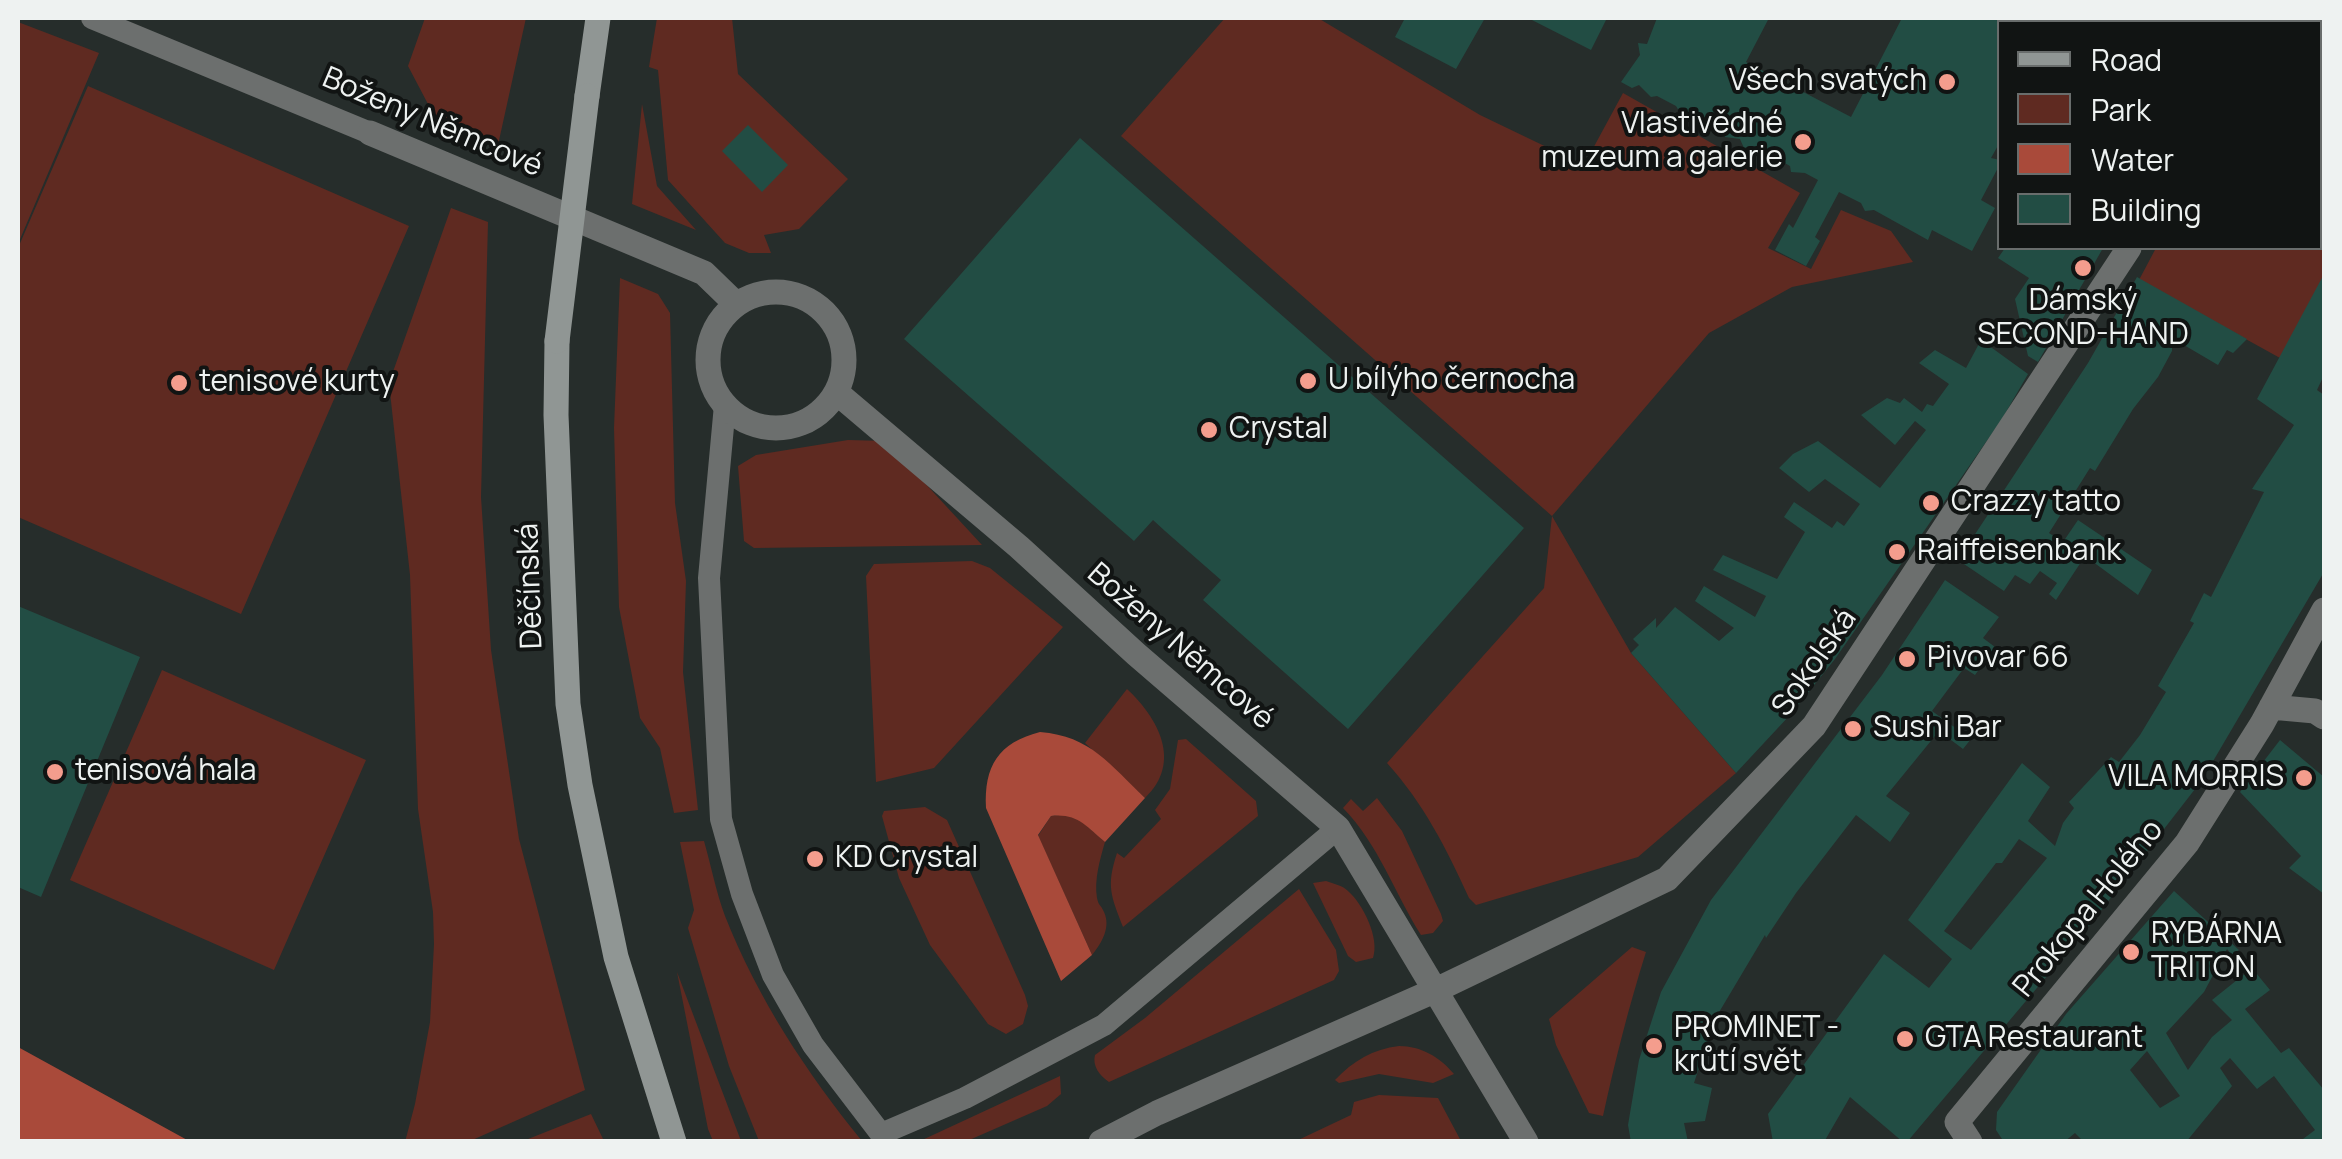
<!DOCTYPE html>
<html>
<head>
<meta charset="utf-8">
<style>
	body { margin:0 }
	#map { position:relative; width:2342px; height:1159px; overflow:hidden; background:#262d2b; font-family:Manrope,sans-serif }
	canvas { display:block }
	.frame { position:absolute; inset:0; border:20px solid #eef2f1; pointer-events:none }
	.legend { position:absolute; left:1997px; top:20px; width:325px; height:230px; box-sizing:border-box; background:#111413; border:2px solid #696d6c; margin:0; padding:12px 18px; list-style:none; font-size:30px; color:#eef2f1 }
	.legend li { display:flex; align-items:center; gap:20px; height:50px }
	.legend b { width:50px; border:2px solid #696d6c }
</style>
</head>
<body>
<div id="map">
<canvas width="2342" height="1159"></canvas>
<div class="frame"></div>
<ul class="legend">
<li><b style="height:12px;background:#909694"></b>Road</li>
<li><b style="height:28px;background:#5f2a21"></b>Park</li>
<li><b style="height:28px;background:#a94a3a"></b>Water</li>
<li><b style="height:28px;background:#224d44"></b>Building</li>
</ul>
</div>
<script>
const context = document.querySelector('canvas').getContext('2d');
context.lineJoin = 'round';
function paint(path, color) {
  context.fillStyle = color;
  context.fill(path, 'evenodd');
}
function stroke(path, color, width, dash) {
  context.strokeStyle = color;
  context.lineWidth = width;
  context.lineCap = dash ? 'butt' : 'round';
  context.setLineDash(dash || []);
  context.stroke(path);
}
function write(font, color, halo, rows, align = 'center') {
  context.font = font + ' Manrope,sans-serif';
  context.lineWidth = 8;
  context.setLineDash([]);
  context.textBaseline = 'middle';
  context.strokeStyle = halo;
  context.fillStyle = color;
  for (const [text, x, y, turn = 0] of rows) {
    context.save();
    context.translate(x, y);
    context.rotate((+turn || 0) * Math.PI / 180);
    context.textAlign = isNaN(turn) ? turn : align;
    if (halo) context.strokeText(text, 0, 0);
    context.fillText(text, 0, 0);
    context.restore();
  }
}
paint(new Path2D(`
	M425,18H526L498,145L438,123L408,66Z
	M657,18H732L738,74L848,179L799,229L764,235L771,253H749L725,243L668,180L658,70L649,67Z
	M1225,18H1318L1480,115L1584,165L1623,93L1800,193L1768,248L1811,269L1841,210L1891,231L1913,262L1792,287L1709,333L1552,516L1631,653L1736,773L1638,857L1476,905L1469,898C1446,848 1424,804 1387,763L1544,588L1552,516L1121,136Z
	M18,22L99,53L18,244Z
	M88,86L409,226L241,614L18,517V248Z
	M642,104L657,186L696,230L632,204Z
	M2320,172L2324,178V278L2280,358L2139,280L2156,248H2320Z
	M451,208L488,222L481,497L491,650L519,839L585,1090L470,1141L405,1142L415,1104L430,1022L434,944L433,912L418,809L410,575L389,383Z
	M620,278L658,294L670,313L675,503L686,581L683,672L698,810L674,813L660,748L640,718L619,607L614,428Z
	M848,440L886,441L982,545L754,548L744,541L738,466L756,455Z
	M972,561L990,568L1063,627L934,768L876,782L866,576L874,564Z
	M162,670L366,760L274,970L70,880Z
	M1127,689C1158,718 1183,762 1145,798L1085,743Z
	M1186,739L1256,801L1258,816L1123,927C1111,896 1106,886 1117,853L1124,858L1161,819L1155,810L1170,789L1178,740Z
	M1377,798L1402,831L1441,914L1443,921L1433,933L1421,935C1394,892 1379,845 1343,808L1351,799L1363,811Z
	M925,807L947,820L1025,995L1028,1006L1023,1024L1006,1034L988,1024L930,945L899,878L882,816L884,811Z
	M1067,814L1077,817L1105,842C1100,859 1094,880 1097,898C1099,907 1100,903 1104,912C1111,927 1102,943 1092,955L1038,836L1051,816Z
	M704,841C711,865 716,892 725,916C758,999 806,1072 862,1141H759L729,1066L688,928L694,910L680,842Z
	M1326,881C1334,884 1342,885 1348,891C1363,904 1380,938 1373,958L1356,962L1348,956L1313,883Z
	M1299,889L1336,950L1339,971L1334,980L1109,1082C1100,1076 1092,1066 1095,1055L1145,1018Z
	M1632,947L1646,952C1629,1006 1615,1061 1603,1116L1589,1113L1556,1045L1549,1019Z
	M677,972L741,1141H713L708,1129Z
	M1399,1046C1421,1046 1440,1057 1454,1074L1433,1083L1379,1074L1339,1083L1335,1080C1353,1061 1373,1049 1399,1046Z
	M1060,1076L1061,1094L1047,1106L967,1141H920Z
	M1379,1095L1438,1098L1461,1141H1296L1351,1115L1354,1102Z
	M591,1114L604,1141H523Z`), '#5f2a21');
paint(new Path2D(`
	M1040,732C1091,736 1110,765 1145,798L1105,842C1086,826 1077,813 1051,816L1038,835L1092,955L1061,981L986,808C984,766 998,743 1040,732Z
	M18,1047L189,1141H190H18Z`), '#a94a3a');
paint(new Path2D(`
	M1405,18H1485L1456,69L1395,37Z
	M1528,18H1601L1606,20L1591,50Z
	M1657,18H1769L1746,62L1851,117L1902,18H2064L2061,22H2000V142L1991,158L2000,160V164L1981,200L1995,208L1972,251L1932,230L1928,240L1874,210L1865,211L1861,203L1839,192L1815,237L1820,241L1806,266L1775,250L1789,224L1793,228L1818,180L1805,173L1791,172L1790,166L1772,156L1764,158L1760,149L1752,146L1744,148L1740,139L1725,137L1721,130L1710,124L1704,127L1701,119L1689,113L1682,116L1676,106L1657,96L1651,97L1639,85L1632,88L1621,82L1640,55L1638,43L1647,44Z
	M2162,18H2307L2301,22H2170Z
	M2324,61V123L2320,117V65Z
	M748,125L788,165L762,192L722,151Z
	M1080,138L1524,528L1348,729L1203,600L1221,580L1165,531L1153,520L1134,541L904,339Z
	M2005,248H2103L2038,362L2028,356L2015,299L2029,278L1998,258Z
	M2324,274V375L2317,390L2324,395V572L2202,780L2085,931L1907,1142H1903L1850,1097L1824,1142H1773L1768,1114L1884,954L1929,988L1952,959L1908,920L2022,763L2050,787L2028,821L2055,846L2063,823L2074,808L2069,802L2111,757L2119,762L2140,735L2166,692L2158,686L2194,623L2190,621L2204,593L2211,597L2264,492L2252,489L2294,425L2257,399ZM2019,839L2047,858L1971,950L1944,931L1996,863H2002Z
	M2137,277L2247,339L2233,353L2227,350L2218,365L2172,338V351L2158,377L2133,409L2095,471L2090,468L2049,533L2063,542L2078,520L2152,570L2138,595L2085,556L2056,600L2049,594L2057,583L2040,571L2030,584L2015,575L2004,591L1958,560L2088,363Z
	M1981,340L2028,374L2002,419L1835,659L1790,715L1736,773L1631,653L1639,645L1633,639L1656,618V628L1675,607L1719,641L1734,628L1695,601L1704,586L1755,617L1766,596L1713,570L1723,555L1777,579L1805,532L1784,517L1794,502L1832,528L1837,521L1844,526L1860,504L1825,479L1809,492L1779,468L1793,454L1818,441L1880,488L1926,430L1915,421L1895,445L1861,415L1887,398L1900,403L1904,398L1922,412L1927,404L1933,406L1949,384L1919,363L1935,350L1966,368Z
	M1945,580L1999,617L1983,638L1995,647L1975,675L1964,668L1932,711L1971,739L1963,749L1939,731L1886,796L1910,813L1890,842L1856,815L1796,893L1766,938L1765,935L1715,1019L1694,1083L1712,1088L1705,1121L1684,1123L1688,1142H1631L1628,1125L1639,1060L1661,992L1711,900L1882,675Z
	M18,606L140,657L41,897L18,887Z
	M2280,740L2324,777V894L2289,868L2301,856L2240,792Z
	M2174,891L2239,950L2232,955L2227,949L2204,992L2166,1033L2188,1070L2212,1037L2232,1020L2212,1000L2252,968L2270,990L2245,1009L2281,1053L2289,1048L2324,1090V1142H2299L2315,1130L2274,1076L2257,1089L2230,1058L2220,1068L2232,1086L2186,1142H2084L2075,1133L2064,1142H2004L1996,1130L1997,1112L2066,1014ZM2147,1051L2180,1096L2160,1108L2130,1070Z`), '#224d44');
stroke(new Path2D(`
	M92,18L370,133
	M725,405L709,578L721,819L742,894L773,975L813,1045L881,1134L965,1098L1104,1025L1338,828`), '#6c6f6e', 22);
stroke(new Path2D(`
	M2121,18L2129,22
	M2320,26L2324,21
	M370,133L704,273L736,304
	M2320,147L2324,152
	M708 360a68 68 0 1 1 136 0a68 68 0 1 1-136 0Z
	M836,392L1019,547L1136,654L1338,828L1526,1142
	M2271,707L2315,711L2324,717
	M1101,1142L1157,1113L1436,990L1667,879L1814,726L2129,248
	M1970,1142L1957,1122L2187,843L2262,724L2324,610`), '#6c6f6e', 25);
stroke(new Path2D(`
	M587,96L598,18
	M557,341L556,415L568,704L580,785L616,957L674,1142`), '#909694', 25);
stroke(new Path2D(`
	M557,341L587,96`), '#909694', 25);
for (const [x, y, r, color] of [
	[1947,82,10,"#f49d8d"],
	[1803,142,10,"#f49d8d"],
	[2083,268,10,"#f49d8d"],
	[1308,381,10,"#f49d8d"],
	[179,383,10,"#f49d8d"],
	[1209,430,10,"#f49d8d"],
	[1931,503,10,"#f49d8d"],
	[1897,552,10,"#f49d8d"],
	[1907,659,10,"#f49d8d"],
	[1853,729,10,"#f49d8d"],
	[55,772,10,"#f49d8d"],
	[2304,778,10,"#f49d8d"],
	[815,859,10,"#f49d8d"],
	[2131,952,10,"#f49d8d"],
	[1905,1039,10,"#f49d8d"],
	[1654,1046,10,"#f49d8d"]
]) {
  const dot = new Path2D();
  dot.arc(x, y, r, 0, 2 * Math.PI);
  context.fillStyle = color;
  context.fill(dot);
  stroke(dot, '#111413', 4);
}
write('30px', '#eef2f1', '#111413', [
	["Všech svatých",1927,82,"right"],
	["Vlastivědné",1783,125,"right"],
	["muzeum a galerie",1783,159,"right"],
	["Dámský",2083,302,"center"],
	["SECOND-HAND",2083,336,"center"],
	["U bílýho černocha",1328,381],
	["tenisové kurty",199,383],
	["Crystal",1229,430],
	["Crazzy tatto",1951,503],
	["Raiffeisenbank",1917,552],
	["Pivovar 66",1927,659],
	["Sushi Bar",1873,729],
	["tenisová hala",75,772],
	["VILA MORRIS",2284,778,"right"],
	["KD Crystal",835,859],
	["RYBÁRNA",2151,935],
	["TRITON",2151,969],
	["PROMINET -",1674,1029],
	["krůtí svět",1674,1063],
	["GTA Restaurant",1925,1039]
], 'left');
write('30px', '#eef2f1', '#111413', [
	["Boženy Němcové",432,123,23],
	["Děčínská",531,586,-92],
	["Boženy Němcové",1180,647,41],
	["Sokolská",1815,663,-55],
	["Prokopa Holého",2089,909,-51]
]);
</script>
</body>
</html>
